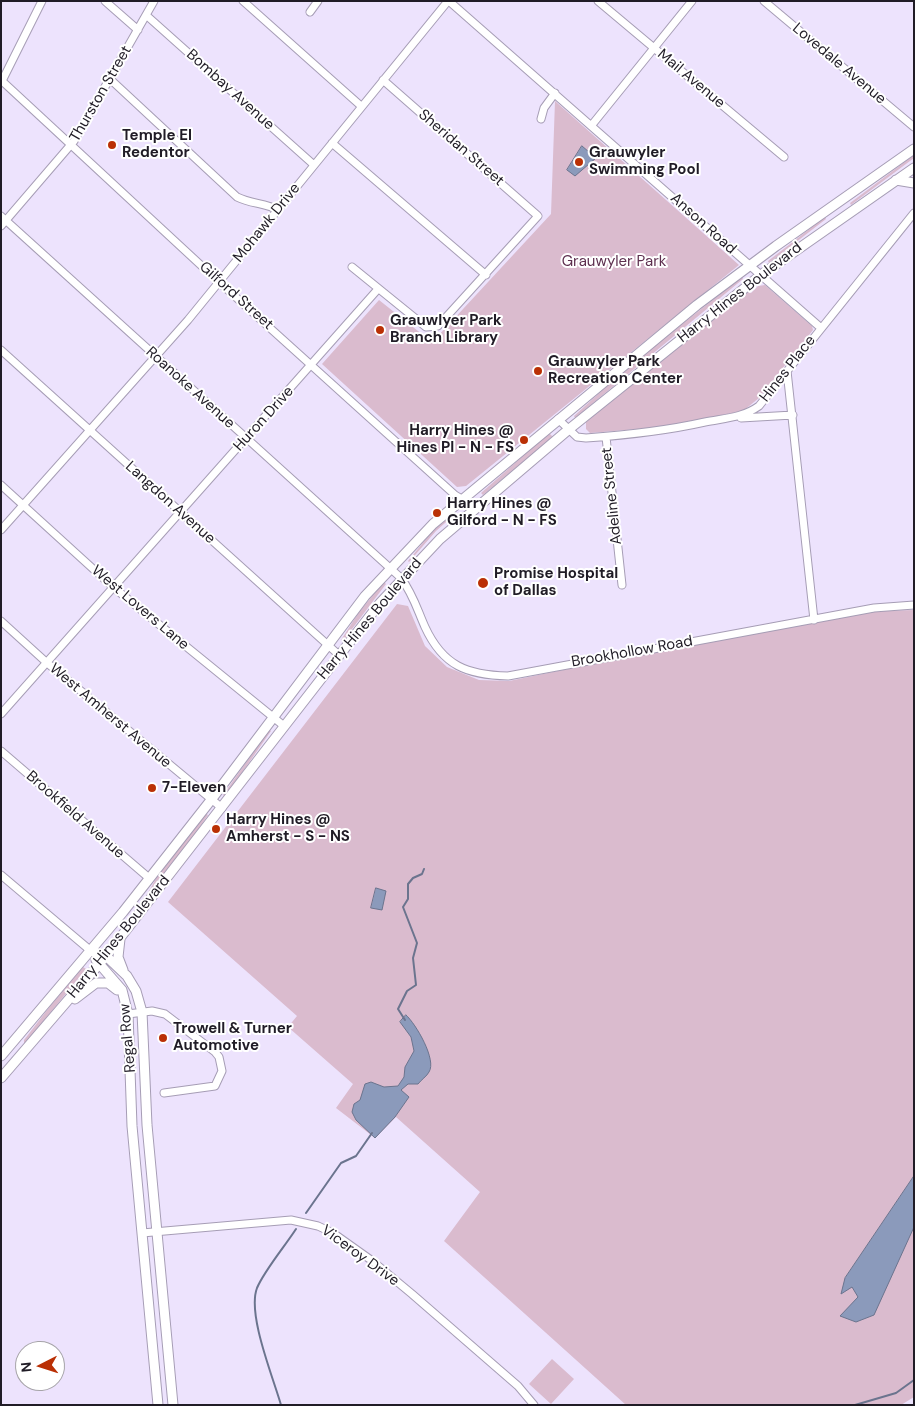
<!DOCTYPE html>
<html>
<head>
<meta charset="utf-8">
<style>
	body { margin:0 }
	#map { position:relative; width:915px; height:1406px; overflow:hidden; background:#ede3fd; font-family:"DM Sans",sans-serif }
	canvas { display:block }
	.frame { position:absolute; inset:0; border:2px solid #201c26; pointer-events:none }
	.north { position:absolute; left:15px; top:1341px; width:50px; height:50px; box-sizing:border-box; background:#fff; border:1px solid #a6a4a8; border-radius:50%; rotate:265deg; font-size:14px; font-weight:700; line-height:20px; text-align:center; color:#201c26 }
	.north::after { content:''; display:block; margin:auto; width:18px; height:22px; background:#ba3005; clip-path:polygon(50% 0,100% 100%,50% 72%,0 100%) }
</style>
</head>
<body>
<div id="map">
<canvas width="915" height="1406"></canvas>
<div class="frame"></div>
<div class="north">N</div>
</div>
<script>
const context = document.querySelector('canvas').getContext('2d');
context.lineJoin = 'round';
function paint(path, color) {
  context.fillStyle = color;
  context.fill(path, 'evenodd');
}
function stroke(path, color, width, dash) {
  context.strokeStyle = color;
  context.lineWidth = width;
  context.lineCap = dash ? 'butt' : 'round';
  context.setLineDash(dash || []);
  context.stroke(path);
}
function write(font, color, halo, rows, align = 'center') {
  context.font = font + ' "DM Sans",sans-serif';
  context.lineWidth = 4;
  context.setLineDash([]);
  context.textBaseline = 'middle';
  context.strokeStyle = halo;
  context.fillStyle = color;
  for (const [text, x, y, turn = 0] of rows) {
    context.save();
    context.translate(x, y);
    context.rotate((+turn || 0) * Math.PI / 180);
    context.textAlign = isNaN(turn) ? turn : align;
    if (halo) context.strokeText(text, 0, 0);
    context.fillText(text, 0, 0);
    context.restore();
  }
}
paint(new Path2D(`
	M555,101L739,265L466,486L457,487L322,364L379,300L423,335L438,336L551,214Z
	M914,155V158L851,205L850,203Z
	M825,217L826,219L769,263L768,261Z
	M742,277L743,279L575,418L574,416L631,364Z
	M765,285L812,326L813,330L759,398L743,411L662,427L590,433L586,429V422L637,379L749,291L751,293L758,286Z
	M549,433L553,437L483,495L481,493Z
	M452,513L454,515L436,531L409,562L408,561L430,534Z
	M384,582L386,584L343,641L341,640L359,612Z
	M397,604L408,606L425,646L447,667L479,680L509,681L631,656L879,611L914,610V1397L901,1405H626L444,1241L480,1192L396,1117L375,1138L336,1108L353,1084L288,1027L297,1016L168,902Z
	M269,730L271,731L225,797L223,795Z
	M205,813L208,815L187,846L144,900L159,873Z
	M83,967L86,969L24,1045V1040L51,1005Z
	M552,1359L574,1379L551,1404L529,1384Z`), '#dabbce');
const water = new Path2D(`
	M582,146L596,158L575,176L567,170Z
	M376,888L386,891L382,910L371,908Z
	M406,1015C416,1024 437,1060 429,1072C427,1076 421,1080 418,1084H408L401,1090L409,1097L395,1117L375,1138L356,1120L352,1112L354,1104L360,1100L365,1084L371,1082L384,1087L398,1086L404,1077L405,1067L414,1051L411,1037L400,1022Z
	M914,1176V1227L874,1315L856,1322L840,1316L858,1297L852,1287L841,1294L845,1278Z`);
paint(water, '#8b9abb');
stroke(water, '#6b748e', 1);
stroke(new Path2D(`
	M405,1020L398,1009L407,991L416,985L413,958L417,943L403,907L408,899V884L413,878L422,874L424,869
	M306,1213L341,1163L356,1156L372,1133
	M281,1405C273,1377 247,1314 257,1288C264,1271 285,1246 296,1229
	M855,1405L896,1393L914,1380`), '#6b748e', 2);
const minor = new Path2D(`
	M105,1L138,30
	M243,1L361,106
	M449,1L821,328
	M598,1L784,157
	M764,1L914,127
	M310,12L318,1
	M146,15L314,165
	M110,79L237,197C251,204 265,203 278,210
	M1,80L219,282L455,495L475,507
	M2,81L42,1
	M541,119L544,108L555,93
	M591,126L692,1
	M332,143L486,275
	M1,216L401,578C413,594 417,609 425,627C443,666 467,675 508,676L874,608L914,605
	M1,226L74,141L154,1
	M352,267L426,327L438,326L538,216L383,80
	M1,350L339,655
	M787,371L814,620
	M741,418L793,415
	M558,419L577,437L586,438C627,435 665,431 705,422C725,418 742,418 759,406L914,213
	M606,437L622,585
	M1,485L113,587L284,726
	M1,530L188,320L448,1
	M1,621L46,662L222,808
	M1,714L378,289
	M1,751L149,878
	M1,875L91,951
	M128,1014L152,1011L165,1014L215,1052L219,1057L222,1071L215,1086L164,1093
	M142,1233L291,1220L318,1226L333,1233L371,1260L412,1294L518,1386L534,1405`);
const major = new Path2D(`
	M896,180L914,183
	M120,939L118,957L123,970
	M91,951L106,956L127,976L136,991L142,1012L147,1125L173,1405
	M96,960L122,990L128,1014L132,1126L158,1405
	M75,999L96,983H108L117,990
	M1,1056L123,912L211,800L365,596L433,524L697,305L776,246L914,149
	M1,1078L106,956L380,603L440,539L568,430L761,275L914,168`);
stroke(minor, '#a69db5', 9);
stroke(major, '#a69db5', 11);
stroke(minor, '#fff', 7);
stroke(major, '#fff', 9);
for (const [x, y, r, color] of [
	[112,145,5,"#ba3005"],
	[579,162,5,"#ba3005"],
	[380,330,5,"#ba3005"],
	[538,371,5,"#ba3005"],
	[524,440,5,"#ba3005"],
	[437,513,5,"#ba3005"],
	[483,583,6,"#ba3005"],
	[152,788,5,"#ba3005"],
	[216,829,5,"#ba3005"],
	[163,1038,5,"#ba3005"]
]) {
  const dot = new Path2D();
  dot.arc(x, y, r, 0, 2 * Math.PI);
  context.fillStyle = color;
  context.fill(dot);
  stroke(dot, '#fff', 2);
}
write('15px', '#201c26', '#fff', [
	["Lovedale Avenue",839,64,40],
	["Mail Avenue",691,79,40],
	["Bombay Avenue",230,90,42],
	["Thurston Street",101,94,-60],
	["Sheridan Street",461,148,41],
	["Mohawk Drive",267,223,-51],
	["Anson Road",703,224,42],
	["Harry Hines Boulevard",740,293,-38],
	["Gilford Street",236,296,42],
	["Hines Place",788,369,-52],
	["Roanoke Avenue",190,388,42],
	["Huron Drive",264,419,-48],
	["Adeline Street",612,496,-96],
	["Langdon Avenue",170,503,42],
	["West Lovers Lane",140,608,40],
	["Harry Hines Boulevard",370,619,-50],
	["Brookhollow Road",632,652,-10],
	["West Amherst Avenue",110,716,40],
	["Brookfield Avenue",75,815,41],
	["Harry Hines Boulevard",119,937,-51],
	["Regal Row",128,1038,-95],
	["Viceroy Drive",360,1256,36]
]);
write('bold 15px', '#201c26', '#fff', [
	["Temple El",122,136],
	["Redentor",122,153],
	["Grauwyler",589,153],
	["Swimming Pool",589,170],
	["Grauwlyer Park",390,321],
	["Branch Library",390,338],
	["Grauwyler Park",548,362],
	["Recreation Center",548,379],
	["Harry Hines @",514,431,"right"],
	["Hines Pl - N - FS",514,448,"right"],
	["Harry Hines @",447,504],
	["Gilford - N - FS",447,521],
	["Promise Hospital",494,574],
	["of Dallas",494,591],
	["7-Eleven",162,788],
	["Harry Hines @",226,820],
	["Amherst - S - NS",226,837],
	["Trowell & Turner",173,1029],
	["Automotive",173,1046]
], 'left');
write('15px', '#5d2f4f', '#fff', [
	["Grauwyler Park",614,262]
]);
</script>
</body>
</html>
